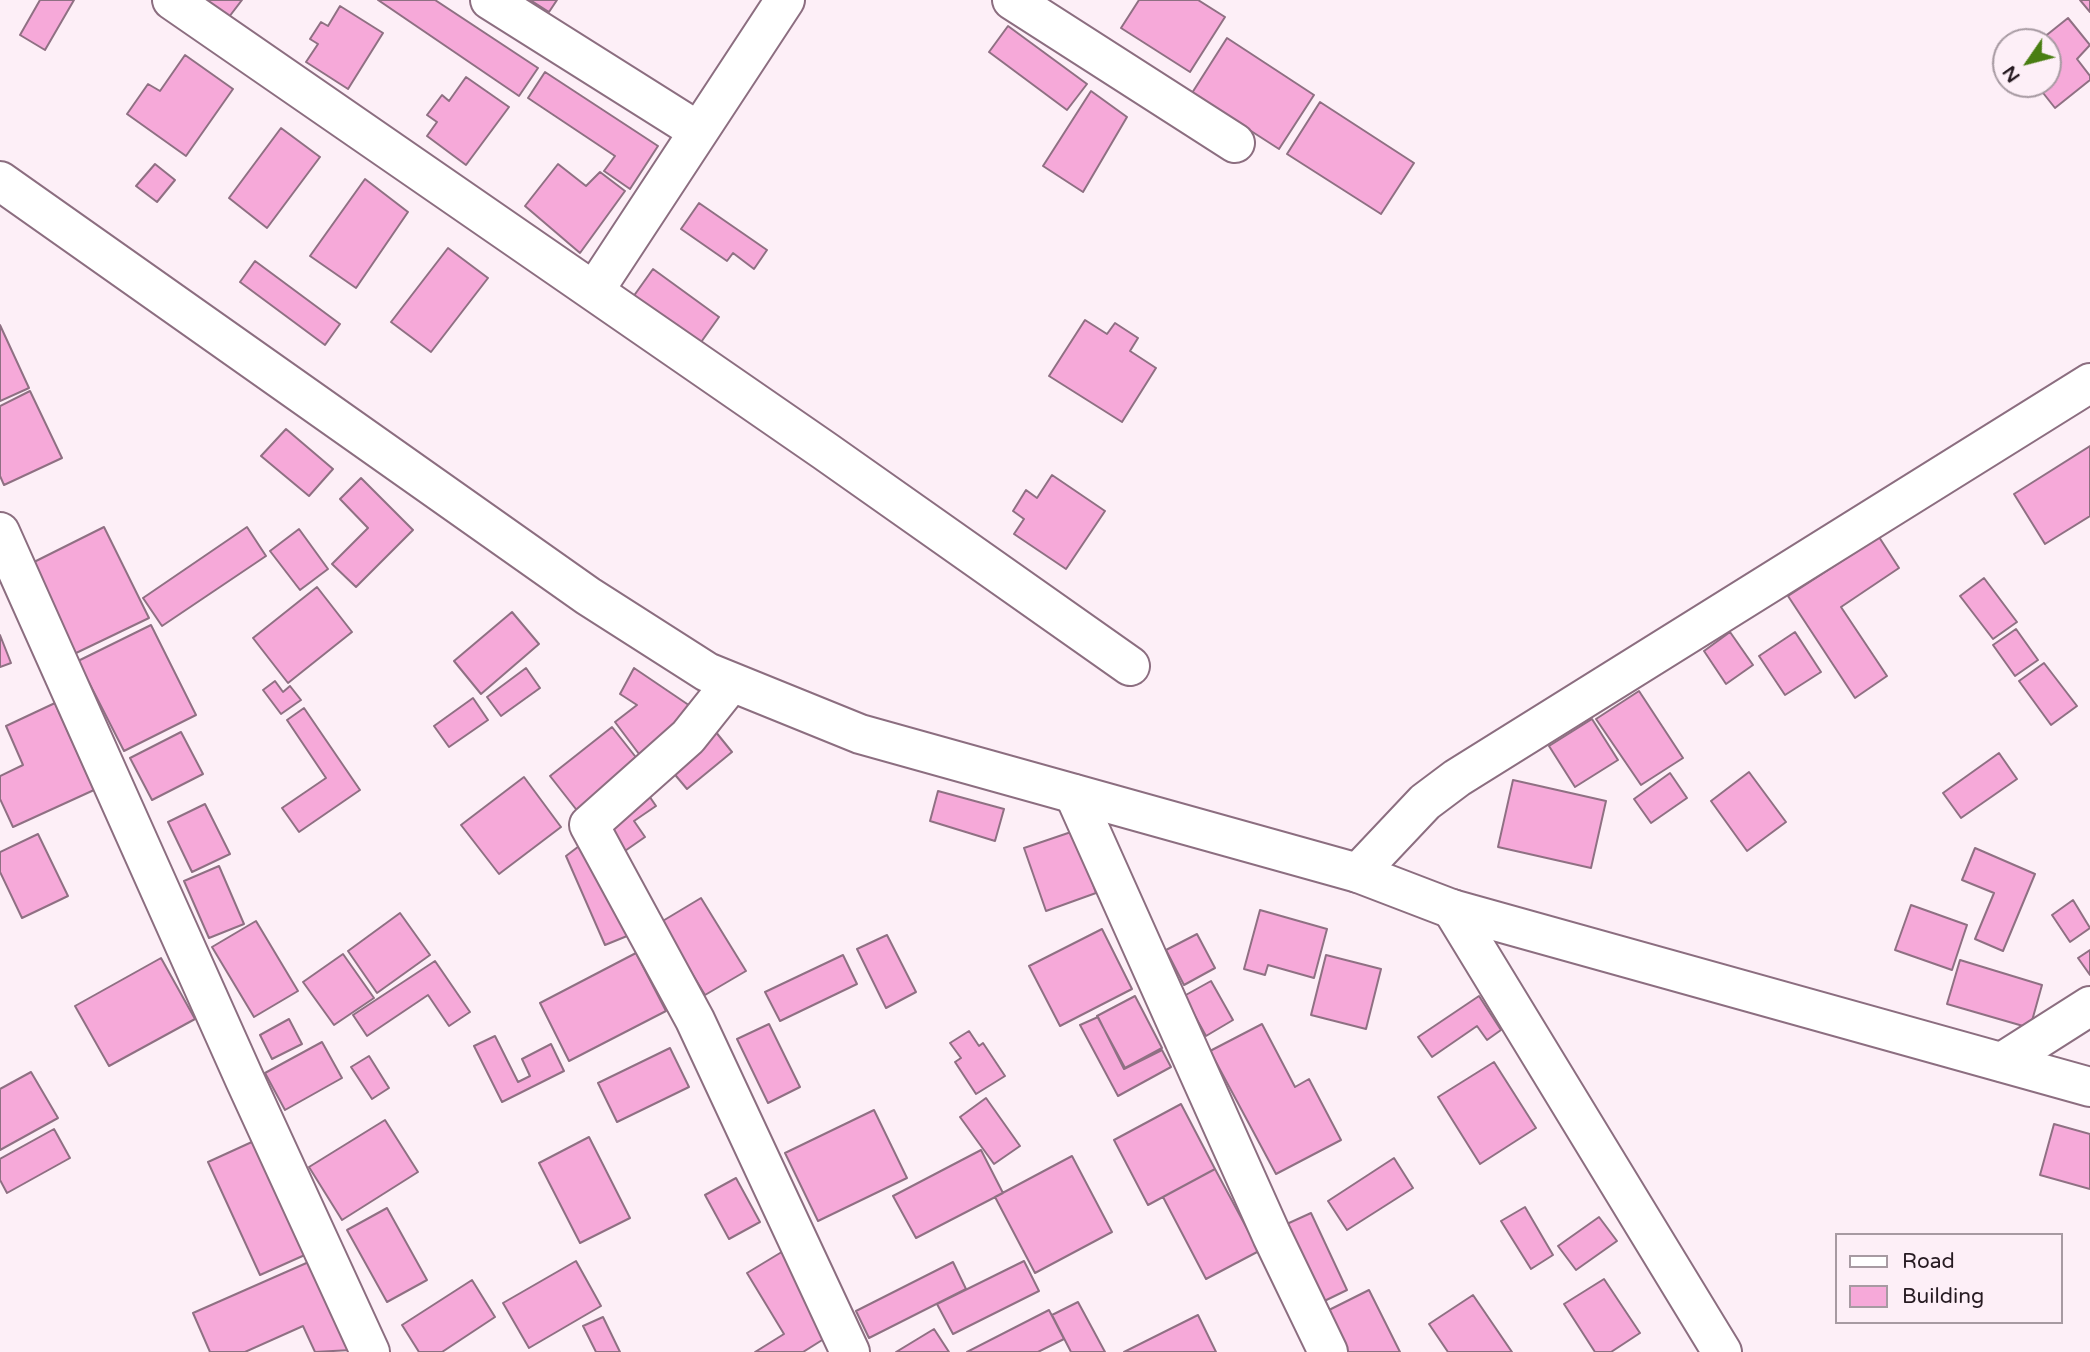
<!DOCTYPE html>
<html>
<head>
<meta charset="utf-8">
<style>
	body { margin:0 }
	#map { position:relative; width:2090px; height:1352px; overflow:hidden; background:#fdeff7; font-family:"Varela Round",sans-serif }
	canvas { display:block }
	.legend { position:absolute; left:1835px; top:1233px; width:228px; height:91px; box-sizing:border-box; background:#fdeff7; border:2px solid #a79aa2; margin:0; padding:9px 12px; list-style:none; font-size:21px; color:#271b22 }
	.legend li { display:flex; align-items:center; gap:14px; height:35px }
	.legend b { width:35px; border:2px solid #a79aa2 }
	.north { position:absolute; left:1992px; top:28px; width:70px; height:70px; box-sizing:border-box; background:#fdeff7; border:2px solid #a79aa2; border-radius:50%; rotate:235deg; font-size:19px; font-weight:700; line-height:28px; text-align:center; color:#271b22 }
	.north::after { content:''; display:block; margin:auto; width:24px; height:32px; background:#497e12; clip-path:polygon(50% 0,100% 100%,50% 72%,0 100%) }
</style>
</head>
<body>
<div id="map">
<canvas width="2090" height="1352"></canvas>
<ul class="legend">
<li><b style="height:9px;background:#fff"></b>Road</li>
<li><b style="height:19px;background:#f6a9d9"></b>Building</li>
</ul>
<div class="north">N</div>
</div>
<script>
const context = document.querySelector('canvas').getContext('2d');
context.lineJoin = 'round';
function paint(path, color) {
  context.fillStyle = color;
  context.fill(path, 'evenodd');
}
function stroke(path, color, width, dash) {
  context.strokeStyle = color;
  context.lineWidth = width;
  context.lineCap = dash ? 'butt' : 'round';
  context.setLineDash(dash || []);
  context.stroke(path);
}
const building = new Path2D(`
	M40,0H74L45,50L20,35Z
	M206,0H242L229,17Z
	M378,0H435L538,68L519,96Z
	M530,0H557L549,12Z
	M1139,0H1198L1225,17L1190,72L1121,28Z
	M2080,0H2090V12Z
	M340,6L383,33L348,89L306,62L318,44L310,39L321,22L328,26Z
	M2068,18L2090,45L2077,59L2090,76V80L2055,108L2036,84H2048V42H2038Z
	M1008,26L1087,84L1067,110L989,52Z
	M1227,38L1314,95L1279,149L1192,93Z
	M185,55L233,89L186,156L127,114L148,84L160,91Z
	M545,72L658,146L630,189L604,171L615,156L528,98Z
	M466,77L509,107L466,165L427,136L437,122L427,115L442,95L449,101Z
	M1091,91L1127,117L1083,192L1043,166Z
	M1320,102L1414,163L1381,214L1287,154Z
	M281,128L320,157L267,228L229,198Z
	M155,164L175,180L157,202L136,186Z
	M558,164L586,186L600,172L625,191L580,253L525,206Z
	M365,179L408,212L356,288L310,256Z
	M699,203L767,250L754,269L733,253L727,261L681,229Z
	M448,248L488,278L431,352L391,322Z
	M255,261L340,324L325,345L240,282Z
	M653,269L719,317L699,345L633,297Z
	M1085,320L1107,334L1115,323L1138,338L1130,351L1156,368L1122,422L1049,376Z
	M0,325L29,388L0,401Z
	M30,391L62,458L4,485L0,476V406Z
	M286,429L333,469L309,496L261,456Z
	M2090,446V516L2045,544L2014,494Z
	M1052,475L1105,511L1066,569L1014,534L1024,519L1013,511L1026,490L1037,498Z
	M361,478L413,530L356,587L332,564L368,528L340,499Z
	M104,527L149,618L74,654L30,564Z
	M247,527L266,556L162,626L143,598Z
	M299,529L328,569L300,590L270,551Z
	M1879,537L1899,568L1841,607L1887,676L1855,698L1788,596Z
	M1984,578L2017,622L1993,639L1960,596Z
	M317,587L352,632L288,683L253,638Z
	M512,612L539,644L481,694L454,661Z
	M151,625L196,715L124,751L78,661Z
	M2016,629L2038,660L2015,676L1993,645Z
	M1730,632L1753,665L1726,684L1704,651Z
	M1795,632L1821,672L1785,695L1759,656Z
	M0,635L11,663L0,667Z
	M2044,663L2077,706L2051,725L2019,681Z
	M526,668L540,688L501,716L487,697Z
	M634,668L699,712L645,762L615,722L637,705L620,694Z
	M275,681L283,692L290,686L301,700L281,714L263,690Z
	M1639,691L1683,758L1641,785L1596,719Z
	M473,698L488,720L449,747L434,726Z
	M55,703L94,790L13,827L0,799V776L23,765L6,726Z
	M304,708L360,790L299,832L282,808L326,778L287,720Z
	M1592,719L1618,760L1575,787L1549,746Z
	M711,726L732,752L687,789L666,764Z
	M612,727L642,765L579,813L550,776Z
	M181,732L203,774L152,800L130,758Z
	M1999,753L2017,779L1961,818L1943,793Z
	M1749,772L1786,822L1747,851L1711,801Z
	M1670,773L1687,798L1651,823L1634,799Z
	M524,777L561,827L499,874L461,825Z
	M1513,780L1606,801L1591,868L1498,847Z
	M643,787L656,806L634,821L645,837L622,853L598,818Z
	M938,791L1004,809L995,841L930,821Z
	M205,804L230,854L192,872L168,822Z
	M1074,831L1096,893L1046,911L1024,848Z
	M38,834L68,896L22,918L0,872V852Z
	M587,840L632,934L605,945L566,856Z
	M1975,848L2035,874L2003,951L1975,939L1994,893L1962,880Z
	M219,866L244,924L209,938L184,881Z
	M701,898L746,971L705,995L661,922Z
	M2073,900L2090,928L2070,942L2052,915Z
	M1911,905L1967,925L1952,970L1895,950Z
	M1260,910L1327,929L1314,978L1268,965L1265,975L1244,969Z
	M400,913L430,955L377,993L348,951Z
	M256,921L298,991L254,1017L212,947Z
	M1102,929L1132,989L1060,1026L1029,966Z
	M1197,934L1215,968L1184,985L1166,950Z
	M887,935L916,992L886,1008L857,949Z
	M2090,950V975L2078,958Z
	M636,953L666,1011L569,1061L540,1003Z
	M343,954L374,998L334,1025L303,982Z
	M843,955L857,984L780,1021L765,992Z
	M1326,955L1381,969L1366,1029L1311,1015Z
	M161,958L195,1019L109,1066L75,1006Z
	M1960,960L2042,985L2030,1028L1947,1004Z
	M435,961L470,1012L449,1026L428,995L367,1036L353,1015Z
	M1211,981L1233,1020L1206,1036L1184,996Z
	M1135,996L1162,1048L1125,1068L1097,1016Z
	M1479,996L1501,1030L1487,1040L1477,1026L1432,1057L1418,1037Z
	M1098,1017L1124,1069L1162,1050L1171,1067L1118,1096L1080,1025Z
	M289,1019L302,1044L272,1059L260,1035Z
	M769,1024L800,1087L768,1103L737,1039Z
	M1262,1024L1295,1087L1309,1079L1341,1140L1276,1174L1210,1051Z
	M969,1031L979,1046L983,1043L1005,1076L976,1094L955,1062L961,1058L950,1043Z
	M495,1036L518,1082L530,1076L522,1059L551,1044L564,1071L502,1102L474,1046Z
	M322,1042L342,1078L285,1110L265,1073Z
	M670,1048L689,1087L617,1122L598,1083Z
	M369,1056L389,1088L372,1099L351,1067Z
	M1494,1062L1536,1128L1480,1164L1438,1097Z
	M31,1072L58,1118L0,1150V1089Z
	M986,1098L1020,1146L994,1164L960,1117Z
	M1181,1104L1215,1169L1148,1205L1114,1140Z
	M874,1110L907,1178L818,1221L785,1153Z
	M385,1120L418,1172L342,1220L309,1167Z
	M2054,1124L2090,1134V1189L2040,1175Z
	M54,1129L70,1158L7,1193L0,1180V1159Z
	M589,1137L630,1218L580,1243L539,1163Z
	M254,1141L307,1254L260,1275L208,1162Z
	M981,1150L1003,1193L916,1238L893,1196Z
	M1072,1156L1112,1232L1035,1273L995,1197Z
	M1394,1158L1413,1188L1347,1230L1328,1201Z
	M1215,1169L1259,1251L1206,1279L1163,1197Z
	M736,1178L760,1222L729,1239L705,1195Z
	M1525,1207L1553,1255L1531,1269L1501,1221Z
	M387,1208L427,1280L387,1302L347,1230Z
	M1311,1213L1347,1290L1314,1306L1278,1228Z
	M1599,1217L1617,1241L1576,1270L1558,1246Z
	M785,1250L835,1332L803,1352H755L784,1334L747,1273Z
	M311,1261L351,1350L315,1352L303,1326L245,1352H210L193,1313Z
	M576,1261L601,1306L529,1348L503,1303Z
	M1024,1261L1039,1291L953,1334L937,1304Z
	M953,1262L966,1289L869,1338L856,1311Z
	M1604,1279L1640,1333L1611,1352H1595L1564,1304Z
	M472,1280L495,1317L442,1352H419L402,1325Z
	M1369,1290L1400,1352H1343L1323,1313Z
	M1473,1295L1512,1352H1448L1429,1324Z
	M1078,1302L1105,1352H1071L1052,1315Z
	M1049,1310L1064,1339L1038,1352H967Z
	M1198,1315L1216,1352H1124Z
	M603,1317L620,1352H596L583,1326Z
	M934,1329L949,1352H896Z`);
paint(building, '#f6a9d9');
stroke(building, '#8f7083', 2);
const street = new Path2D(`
	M172,0L825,451L1130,666
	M490,0L698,131
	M1012,0L1235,143
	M594,291L785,0
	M0,532L245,1080L370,1352
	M731,683L688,737L589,825L695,1020L850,1352
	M1074,794L1272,1236L1328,1352
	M1358,873L1425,802L1457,778L2090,383
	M1452,909L1722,1352
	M2002,1062L2090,1006`);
const secondary = new Path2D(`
	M0,181L588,596L707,672L860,734L1358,873L1452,909L2090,1087`);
stroke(street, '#8c6e80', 42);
stroke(secondary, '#8c6e80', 42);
stroke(street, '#fff', 38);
stroke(secondary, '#fff', 38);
</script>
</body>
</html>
